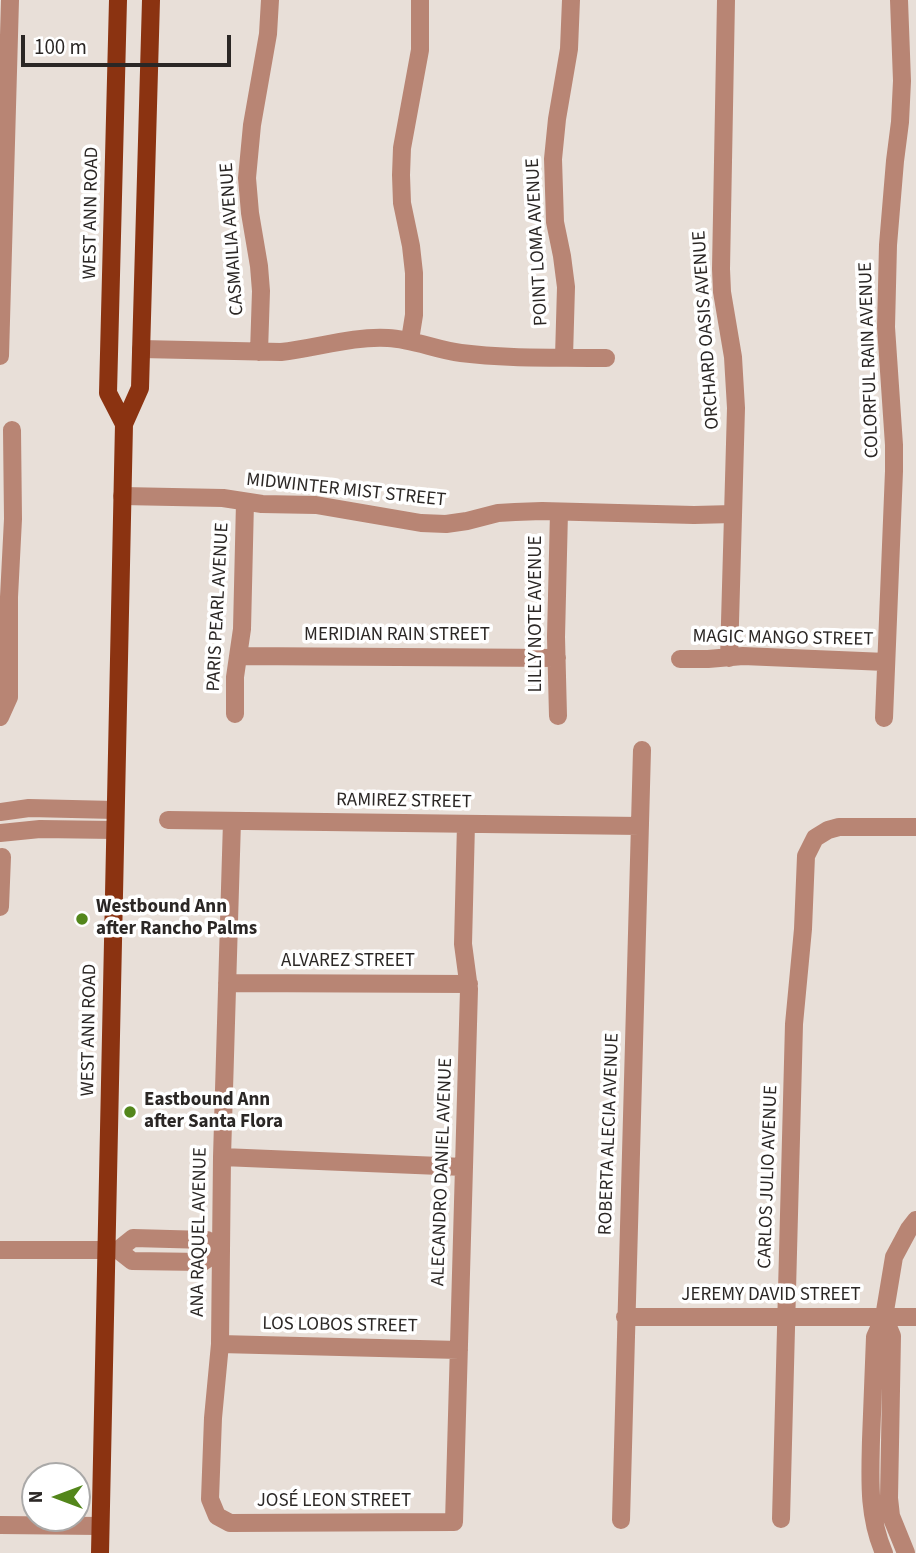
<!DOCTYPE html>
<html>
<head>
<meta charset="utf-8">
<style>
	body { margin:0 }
	#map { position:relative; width:916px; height:1553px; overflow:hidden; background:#e8dfd8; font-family:"Source Sans 3",sans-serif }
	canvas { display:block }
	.north { position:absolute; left:21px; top:1462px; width:70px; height:70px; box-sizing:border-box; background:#fff; border:2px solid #aaa9a8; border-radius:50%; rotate:270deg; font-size:19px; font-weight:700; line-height:28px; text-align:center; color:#2b2725 }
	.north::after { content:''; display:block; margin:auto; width:24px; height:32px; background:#53861b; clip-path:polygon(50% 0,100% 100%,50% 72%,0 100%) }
	.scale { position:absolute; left:21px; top:35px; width:210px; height:32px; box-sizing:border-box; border:4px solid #2b2725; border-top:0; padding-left:9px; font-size:21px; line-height:24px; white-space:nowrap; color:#2b2725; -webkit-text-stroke:5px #fff; paint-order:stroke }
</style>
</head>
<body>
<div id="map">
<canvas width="916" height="1553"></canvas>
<div class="north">N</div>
<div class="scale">100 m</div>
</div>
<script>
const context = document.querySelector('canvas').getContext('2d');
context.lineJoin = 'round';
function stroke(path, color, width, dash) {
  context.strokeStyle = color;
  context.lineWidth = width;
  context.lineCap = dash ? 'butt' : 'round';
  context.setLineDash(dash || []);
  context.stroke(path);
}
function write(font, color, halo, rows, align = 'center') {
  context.font = font + ' "Source Sans 3",sans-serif';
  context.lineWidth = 7;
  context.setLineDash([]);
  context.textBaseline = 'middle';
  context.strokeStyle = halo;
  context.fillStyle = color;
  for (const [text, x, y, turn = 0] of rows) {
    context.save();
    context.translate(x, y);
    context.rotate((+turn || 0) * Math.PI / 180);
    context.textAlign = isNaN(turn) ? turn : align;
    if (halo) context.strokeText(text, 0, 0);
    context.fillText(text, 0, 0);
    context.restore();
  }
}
stroke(new Path2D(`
	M726,0L721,269L722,292L733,357L736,408L729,658
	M410,340L414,315V273L411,246L402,203L401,175L402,148L420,50V0
	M141,349L281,352C317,348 352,336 388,338C413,339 436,350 461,353C509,359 558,357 606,358
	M259,352L261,291L259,266L250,213L247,178L252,125L268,34L270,0
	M0,356L10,0
	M564,357L566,287L562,256L555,222L553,159L557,119L569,49L571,0
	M122,496L223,498L262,504L316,505L421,523L446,524L467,521L498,513L515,512L542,511L694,515L733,514
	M238,656L557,658
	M680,659H708L743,656L886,662
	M235,714V677L242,629L245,502
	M558,716L556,637L559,512
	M0,717L9,697V597L13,519L12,430
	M884,718L894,471V445L886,327L888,245L895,161L900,122L902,81L899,0
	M0,812L29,808L115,810
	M168,820L640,826
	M232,821L222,1157L220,1344L213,1418L210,1499L217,1516L230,1523L454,1522L469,989L463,944L466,824
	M0,833L40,829L115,830
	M0,907L2,857
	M227,983L469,984
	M222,1157L464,1167
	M0,1250H118L132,1261L203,1262L220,1250L207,1240L133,1238L118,1250
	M625,1317H916
	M884,1317L892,1336L889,1498L891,1516L906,1553
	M220,1344L459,1350
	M781,1519L794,1024L803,929L806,856L815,838L828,830L839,827H916
	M621,1520L642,750
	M0,1525L100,1526
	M884,1553C868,1516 870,1480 871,1440C872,1406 874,1371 875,1337L884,1317L894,1257L909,1229L916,1220`), '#b88574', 18);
stroke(new Path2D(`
	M118,0L108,393L124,424
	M100,1553L124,424L140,388L151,0`), '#8b3311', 18);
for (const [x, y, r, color] of [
	[82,919,7,"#53861b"],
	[130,1112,7,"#53861b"]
]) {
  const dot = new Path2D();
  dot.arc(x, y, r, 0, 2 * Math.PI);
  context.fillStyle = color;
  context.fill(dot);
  stroke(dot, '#fff', 2.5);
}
write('19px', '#2b2725', '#fff', [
	["WEST ANN ROAD",92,213,-89],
	["CASMAILIA AVENUE",233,239,-94],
	["POINT LOMA AVENUE",538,242,-93],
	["ORCHARD OASIS AVENUE",707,330,-94],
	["COLORFUL RAIN AVENUE",870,360,-92],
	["MIDWINTER MIST STREET",346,491,6],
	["PARIS PEARL AVENUE",219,607,-87],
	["LILLY NOTE AVENUE",537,614,-90],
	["MERIDIAN RAIN STREET",397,636],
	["MAGIC MANGO STREET",783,639,1],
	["RAMIREZ STREET",404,802,1],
	["ALVAREZ STREET",348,962],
	["WEST ANN ROAD",90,1030,-89],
	["ROBERTA ALECIA AVENUE",610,1134,-88],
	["ALECANDRO DANIEL AVENUE",443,1172,-88],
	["CARLOS JULIO AVENUE",769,1177,-88],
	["ANA RAQUEL AVENUE",200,1232,-89],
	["JEREMY DAVID STREET",771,1296],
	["LOS LOBOS STREET",340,1326,1],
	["JOSÉ LEON STREET",334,1502]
]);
write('bold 19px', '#2b2725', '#fff', [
	["Westbound Ann",96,908],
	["after Rancho Palms",96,930],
	["Eastbound Ann",144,1101],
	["after Santa Flora",144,1123]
], 'left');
</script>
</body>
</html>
